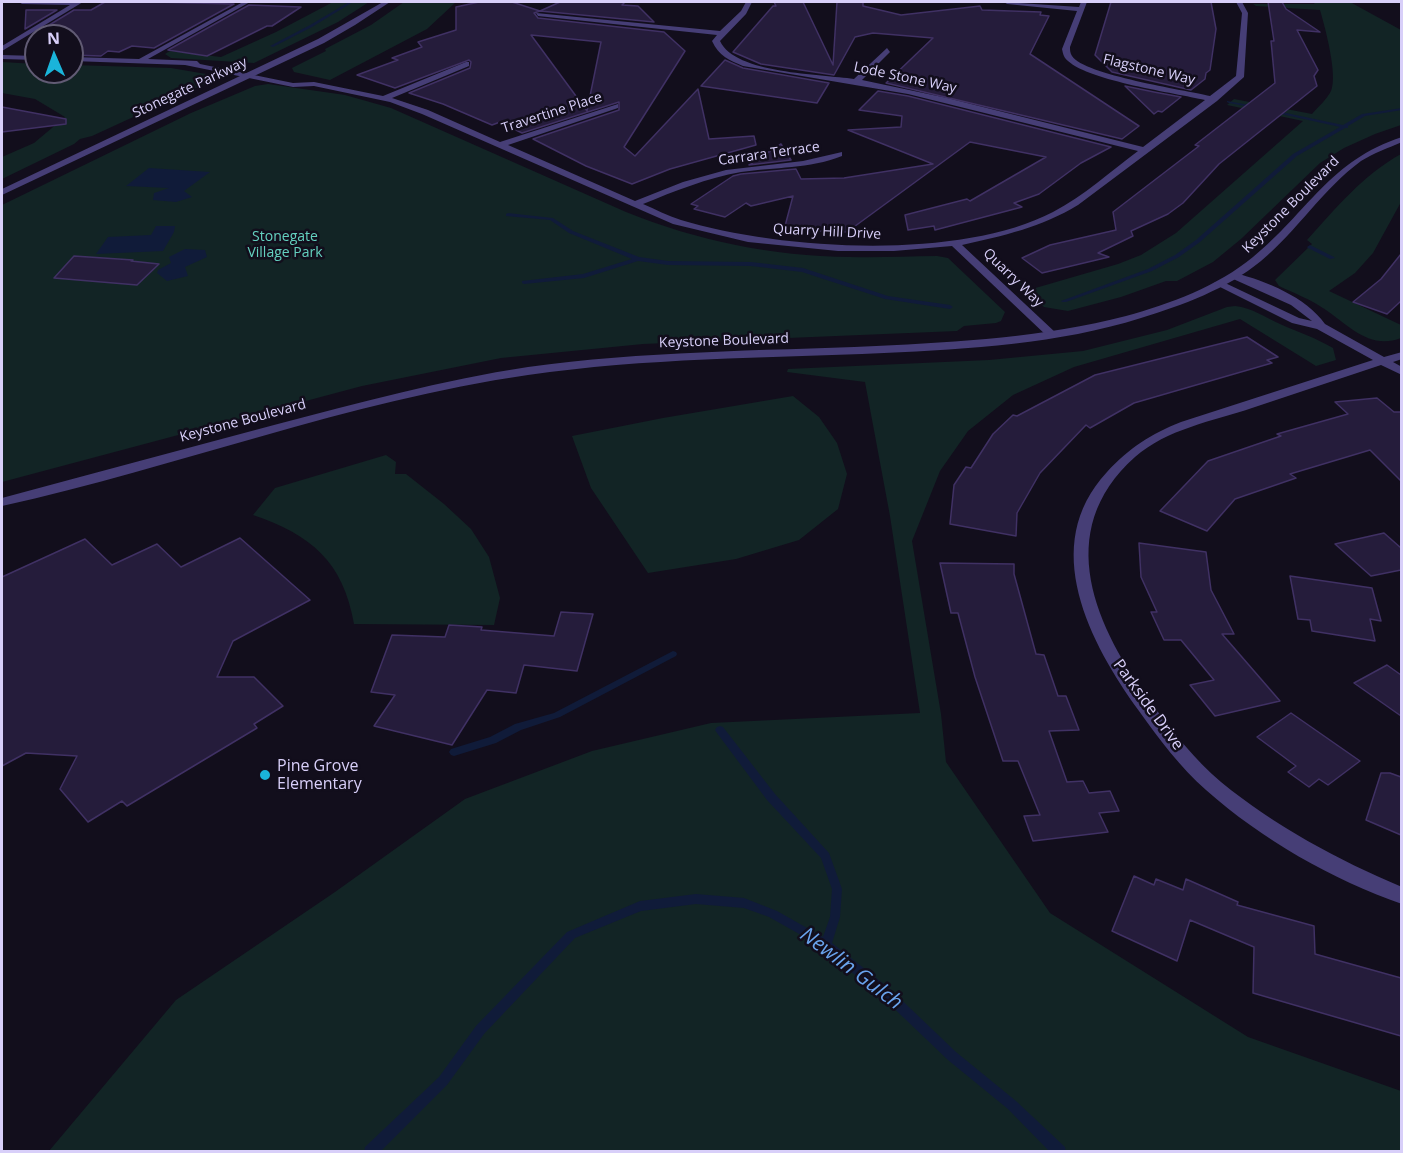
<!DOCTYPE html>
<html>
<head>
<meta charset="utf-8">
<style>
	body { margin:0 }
	#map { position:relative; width:1403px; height:1153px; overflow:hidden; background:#120e1c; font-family:"Open Sans",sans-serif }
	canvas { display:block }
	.frame { position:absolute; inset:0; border:3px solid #d8cff9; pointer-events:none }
	.north { position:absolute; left:24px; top:24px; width:60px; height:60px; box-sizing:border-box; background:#120e1c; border:2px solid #615b74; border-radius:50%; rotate:358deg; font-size:16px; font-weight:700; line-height:24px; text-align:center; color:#d8cff9 }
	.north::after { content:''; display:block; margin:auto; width:21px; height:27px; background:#1ab4da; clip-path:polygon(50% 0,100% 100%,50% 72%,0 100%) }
</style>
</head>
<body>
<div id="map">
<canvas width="1403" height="1153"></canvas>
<div class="frame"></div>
<div class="north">N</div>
</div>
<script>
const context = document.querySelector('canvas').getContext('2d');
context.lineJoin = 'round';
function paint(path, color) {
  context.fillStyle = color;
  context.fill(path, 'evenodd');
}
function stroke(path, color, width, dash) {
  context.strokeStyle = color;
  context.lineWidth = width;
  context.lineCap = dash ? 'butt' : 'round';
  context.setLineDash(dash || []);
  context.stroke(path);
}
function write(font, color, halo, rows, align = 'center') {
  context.font = font + ' "Open Sans",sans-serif';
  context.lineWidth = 5;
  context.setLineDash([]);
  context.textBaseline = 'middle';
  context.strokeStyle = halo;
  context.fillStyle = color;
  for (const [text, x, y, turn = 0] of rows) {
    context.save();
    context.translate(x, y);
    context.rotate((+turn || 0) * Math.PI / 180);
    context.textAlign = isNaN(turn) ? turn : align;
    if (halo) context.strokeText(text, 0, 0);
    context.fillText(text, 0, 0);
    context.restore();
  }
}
paint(new Path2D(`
	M333,2H369L338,22L254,63L171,58L165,54L170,51L221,57L276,32Z
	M404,2H456L427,29L330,80L294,72L292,68L326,51L325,49L371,25Z
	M1312,2H1350L1401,30V125L1375,134L1344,148L1320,163L1241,239L1213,262L1177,281H1166L1121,297L1068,311L1044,307L990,257L988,250L1032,289L1118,264L1141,255L1176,233L1303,121L1227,105L1234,99L1312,114C1318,107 1327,99 1331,91C1338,75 1325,27 1320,10L1256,6L1253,4H1315Z
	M2,62L36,64V72H72V65L171,68L212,75L205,84L92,136L80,139L74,144L2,179V157L34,143L65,117L35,99L2,93Z
	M268,84L345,95L391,108L626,212C698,241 772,256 850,257C879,258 908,256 937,256L948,258L1005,312L1001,321L996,323L964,326L957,331L643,344L501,358L362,386L2,482V205L191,113L255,86Z
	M1401,154V202L1373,253L1355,273L1329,291L1401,325V338C1370,350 1349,326 1326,310C1312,300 1294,293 1279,286L1275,280L1312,244L1307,240C1336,208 1363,175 1401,154Z
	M1235,306C1253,308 1264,317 1280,324C1298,332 1316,338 1333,348L1336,360L1316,366L1240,319L1074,367L1013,395L968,431L940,471L912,541L941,714L946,762L1050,913L1248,1037L1401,1091V1151H49L176,1000L335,892L465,799L592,751L711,723L920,713L890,516L865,382L787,372L788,369L989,360L1083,351L1167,330L1227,307Z
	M793,396L819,417L837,443L847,474L838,509L799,540L736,559L648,573L591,488L572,436L663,418Z
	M386,455L396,462L395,474H406L444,504L471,529L489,557L500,598L494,625L354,624C343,561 311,535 253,515L275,488Z`), '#122425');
paint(new Path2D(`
	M149,168L210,172L184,191L192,197L176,202L153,200L154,193L169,188L126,186Z
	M156,226H175L174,232L163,251L96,254L108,237L151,235Z
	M185,249L205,250L207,257L185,267L188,276L167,281L157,273L158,270L171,263L169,257Z`), '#101b39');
paint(new Path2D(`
	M349,2H353L312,27L273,47L270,46L310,25Z
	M1227,101L1255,106L1257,107L1255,108L1229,103L1227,102Z
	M1402,108V110L1365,116L1348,126V128H1345L1297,156L1200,242L1179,257L1152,271L1066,302H1062L1061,301L1148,269L1175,255L1196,240L1293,154L1340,127L1272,112V110L1343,125L1362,114Z
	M508,213L553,218L573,231L639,257L668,261L751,262L803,268L888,296L950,305L953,307L950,309L885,299L802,272L751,266L668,265L638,261L584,278L524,284L522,283V281L583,274L632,259L569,233L550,220L506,216V214Z
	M1310,245L1334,257L1335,258L1330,259L1308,248L1307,247Z
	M673,651L676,652L677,654L676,656L560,717L521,730L496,743L454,756L451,755L449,752L451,749L490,737L515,724L554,713Z
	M720,726L723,727L775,794L829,853L842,889L840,917L832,943L889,988L956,1052L1016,1101L1065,1147L1066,1152H1050L1008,1109L948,1060L881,996L817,944L769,917L744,908L696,904L641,911L575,938L484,1034L447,1085L380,1152H364L365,1147L439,1077L476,1026L567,932L640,901L696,894L744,898L777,911L823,937L830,917L832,889L821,858L767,800L717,733L715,730L717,727Z`), '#101b39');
const building = new Path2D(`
	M105,2H154L234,4L154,48L132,46L119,52L108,51L101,56L72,55V36H49L58,30H41L74,10H91Z
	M479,2H512L540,11L534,13L538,18L664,32L685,51L624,147L635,156L698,89L709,139L754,136L756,145L670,169L632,184L586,166L533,139L619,110V102L522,133L500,122L492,125L443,104L409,93L470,68L471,62L469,60L395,88L357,75L398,60L392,58L422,47L418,42L456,30V7ZM531,35L601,42L587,111Z
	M560,2H625L622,5L638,6L654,22L540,11Z
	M774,2H803L833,65L837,2H863V6L901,15L980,6L982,10L1041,12L1040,15L1049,16L1030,54L1139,126L1122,139L886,83L933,38L873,33L855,37L834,75L761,64L733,52L773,6H776Z
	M1111,2H1211L1216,29L1210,70L1206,73L1205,79L1191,90L1112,72L1095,55Z
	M1268,2H1282L1286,9L1320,32L1297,30L1318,70L1314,76L1317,86L1219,164L1183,203L1168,214L1131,231L1133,236L1098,253L1109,257L1042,273L1022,258L1050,245L1116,230L1113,212L1199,146L1195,145L1275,83L1271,41H1274Z
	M249,5L301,7L272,26H267L207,56L168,50Z
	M26,10H57L25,29Z
	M725,60L743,68L829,83L817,103L701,86Z
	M1125,86L1154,92L1181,97L1162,112L1158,111L1154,114Z
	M878,91L908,96L1111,147L1081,163L1039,194L1014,203L1022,207L935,230L934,226L908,230L905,215L967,199L970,201L1046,157L970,142L847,232L798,230V227L785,226L793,196L751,206L746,203L725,217L694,209L698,206L691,204L733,176L741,174L796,169L801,179L844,178L933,164L848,130L901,127L902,116L859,110Z
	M2,107L66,119V124L2,132Z
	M781,144L791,160L749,165Z
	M1401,254V301L1387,314L1353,302L1381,279Z
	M74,256L133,260L131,261L159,264L137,285L54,278Z
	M1247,337L1278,357L1267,360L1272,363L1134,403L1090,428L1086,425L1040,473L1017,513L1016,536L950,524L954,485L966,467L971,468L993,434L1013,415L1017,416L1095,375Z
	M1377,398L1394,412H1401V481L1370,450L1290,474L1296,478L1235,499L1207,531L1160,511L1208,461L1281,436L1277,434L1348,414L1335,402Z
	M1384,533L1401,548V570L1371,576L1335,544Z
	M240,538L310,600L233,641L217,677H254L283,706L254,724L257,728L127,806L122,801L88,822L60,789L77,756L26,753L2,766V577L85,539L112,565L157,544L181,567Z
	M1139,543L1206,552L1211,590L1234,634H1222L1280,701L1215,716L1190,685L1214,680L1181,640H1164L1151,612H1157L1141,577Z
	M940,563L1014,564V574L1036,654L1044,655L1058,696H1066L1079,730L1049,731L1067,782L1083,781L1089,793L1110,791L1119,811L1099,813L1108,832L1033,841L1024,816L1040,815L1018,761H1003L975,677L958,613H951Z
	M1290,576L1372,588L1381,621L1370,619L1375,641L1312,631L1310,620L1298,619Z
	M561,612L593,614L577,671L524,665L516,693L487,690L452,745L374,726L395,695L371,692L392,635L445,637L449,625L482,627L481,630L554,636Z
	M1387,665L1401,675V716L1354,683Z
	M1291,713L1360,761L1328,785L1319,779L1309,787L1288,772L1296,766L1257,737Z
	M1381,773H1390L1401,777V835L1366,820Z
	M1134,876L1154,885L1156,879L1183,890L1186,879L1238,902L1237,905L1314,926L1315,954L1401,978V1036L1253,993L1254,947L1190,920L1177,961L1112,931Z`);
paint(building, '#251c3b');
stroke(building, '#403164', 1.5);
paint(new Path2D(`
	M19,2H83L2,51V46L70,5L22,4Z
	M243,2H250L148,59L197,61L200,64L293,83L314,82L383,96L466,62H469V66L392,98L428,110L500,142L618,104V108L508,145L635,201L683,182L726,170L803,161L842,152V156C809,169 775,167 741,172C707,178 675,191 643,204C655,209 668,216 681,220C780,250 959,261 1053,212C1084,196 1111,171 1138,151L908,94L743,66C729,60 719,56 712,41L717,35L538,16L536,13L720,31L741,11L746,2H752L746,14L720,41C735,74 821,74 854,79L887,48L890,52L862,80L947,98L1143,147L1205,100C1175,93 1090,81 1068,61C1064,58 1063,54 1062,49L1077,11L1007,4L1004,2L1079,7L1081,2H1087L1070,47C1070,50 1070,53 1072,56C1084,75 1185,90 1210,96L1236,76L1242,13L1236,2H1242L1248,13L1244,77L1217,101L1078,205C1042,227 1003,236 962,245L1056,333V337H1048L952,246L894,251H838L748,242L673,224L422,114L390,102L314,86L293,87L185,65L72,61V57L139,59Z
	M2,55L36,56V60L2,59Z
	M1235,273C1266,281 1306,297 1325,324L1384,357L1402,352V359L1393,362L1402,367V375L1381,365C1338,379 1295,394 1252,408C1213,421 1167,429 1135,457C1051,532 1096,628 1152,704C1173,732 1195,760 1221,782C1275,826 1338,860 1402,887V904C1333,880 1261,839 1206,790C1180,767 1159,739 1139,711C1090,643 1038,546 1107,472C1129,448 1151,434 1181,422L1373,360L1317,329L1292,323L1214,284L1215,282H1223L1299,318L1312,321L1291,305L1231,278V274Z`), '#463e76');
paint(new Path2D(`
	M383,2H390L355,25L324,43L2,195V189L318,39Z
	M1402,137V142C1388,148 1374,153 1361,161C1323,189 1297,231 1261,261C1227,289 1183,305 1141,318C1058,344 970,349 884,353C766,358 645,358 528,375C348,401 178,467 2,506V498C92,474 183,449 274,425C358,403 442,380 528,367C642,351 760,351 876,346C960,342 1044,337 1126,316C1170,304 1218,286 1253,257C1308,212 1330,160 1402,137Z`), '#463e76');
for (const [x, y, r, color] of [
	[265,775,6,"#1ab4da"]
]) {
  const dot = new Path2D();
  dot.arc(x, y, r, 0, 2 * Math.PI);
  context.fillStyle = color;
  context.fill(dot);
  stroke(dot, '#120e1c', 2);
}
write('14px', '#d8cff9', '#120e1c', [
	["Flagstone Way",1149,70,13],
	["Lode Stone Way",905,78,12],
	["Stonegate Parkway",190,88,-25],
	["Travertine Place",552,113,-18],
	["Carrara Terrace",769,154,-8],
	["Keystone Boulevard",1291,205,-45],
	["Quarry Hill Drive",827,232,3],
	["Quarry Way",1013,278,44],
	["Keystone Boulevard",724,341,-2],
	["Keystone Boulevard",243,421,-15]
]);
write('14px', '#64d0bf', '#120e1c', [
	["Stonegate",285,237],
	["Village Park",285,253]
]);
write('16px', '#d8cff9', '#120e1c', [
	["Parkside Drive",1148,705,54]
]);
write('16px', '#d8cff9', '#120e1c', [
	["Pine Grove",277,766],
	["Elementary",277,784]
], 'left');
write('italic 21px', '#69a3ed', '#120e1c', [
	["Newlin Gulch",851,969,37]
]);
</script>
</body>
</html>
